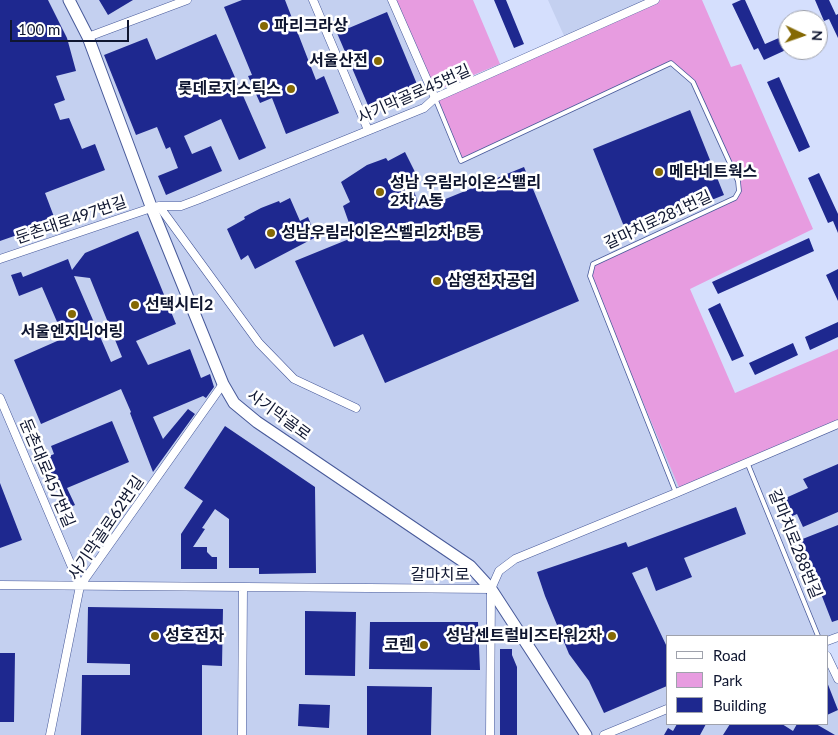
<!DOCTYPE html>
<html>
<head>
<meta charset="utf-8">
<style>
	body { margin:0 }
	#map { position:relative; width:838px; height:735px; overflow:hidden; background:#d5dffd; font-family:Lato,sans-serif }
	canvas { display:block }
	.legend { position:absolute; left:666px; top:635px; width:162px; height:90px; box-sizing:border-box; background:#fff; border:1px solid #9fa2ac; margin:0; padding:6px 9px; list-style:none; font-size:15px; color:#0f1630 }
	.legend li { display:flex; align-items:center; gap:10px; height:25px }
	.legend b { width:25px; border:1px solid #9fa2ac }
	.north { position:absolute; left:778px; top:10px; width:50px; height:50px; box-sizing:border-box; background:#fff; border:1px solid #9fa2ac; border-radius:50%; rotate:93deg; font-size:14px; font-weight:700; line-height:20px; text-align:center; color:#0f1630 }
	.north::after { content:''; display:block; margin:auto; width:18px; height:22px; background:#856904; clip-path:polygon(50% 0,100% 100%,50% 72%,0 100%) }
	.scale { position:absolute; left:10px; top:20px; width:119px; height:22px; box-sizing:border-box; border:2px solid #0f1630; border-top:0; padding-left:6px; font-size:15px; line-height:18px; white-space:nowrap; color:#0f1630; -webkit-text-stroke:4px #fff; paint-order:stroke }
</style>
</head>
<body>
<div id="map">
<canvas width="838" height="735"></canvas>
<ul class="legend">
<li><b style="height:6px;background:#fff"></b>Road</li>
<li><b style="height:14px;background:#e79ce0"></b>Park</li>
<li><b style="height:14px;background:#1e288f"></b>Building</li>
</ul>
<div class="north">N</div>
<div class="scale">100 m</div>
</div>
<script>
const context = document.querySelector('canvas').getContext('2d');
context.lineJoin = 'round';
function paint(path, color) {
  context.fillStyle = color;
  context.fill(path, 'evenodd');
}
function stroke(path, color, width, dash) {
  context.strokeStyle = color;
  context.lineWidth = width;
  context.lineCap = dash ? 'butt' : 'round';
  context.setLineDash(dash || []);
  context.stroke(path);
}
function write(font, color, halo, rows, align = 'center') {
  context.font = font + ' Lato,"Noto Sans KR",sans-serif';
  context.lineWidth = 5;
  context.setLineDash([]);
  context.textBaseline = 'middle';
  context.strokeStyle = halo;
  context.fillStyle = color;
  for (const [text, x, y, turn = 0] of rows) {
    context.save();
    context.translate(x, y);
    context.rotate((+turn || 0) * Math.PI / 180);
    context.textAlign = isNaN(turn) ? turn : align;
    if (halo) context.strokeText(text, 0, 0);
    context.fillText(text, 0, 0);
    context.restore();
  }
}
paint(new Path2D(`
	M0,0H390L461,161L671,63L693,82L738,181L739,191L735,198L593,264L680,490L838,424V640L827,642V636H667V724H827V656L838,679V735H0Z
	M548,0H647L565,38Z`), '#c4d0f0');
paint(new Path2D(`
	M392,0H473L500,64L433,92Z
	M661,0H702L731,67L741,64L813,229L690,289L735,393L838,349V424L680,490L590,276L593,264L734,198L739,191L738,181L693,82L671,64L461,161L435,98L599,24Z`), '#e79ce0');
paint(new Path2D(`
	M0,0H48L67,38L76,71L56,76L65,100L54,104L60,120L69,118L82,149L95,144L105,170L45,193L56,222L49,225L50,228L44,230L43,228L40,229V227L0,241Z
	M99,0H133L108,15Z
	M242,0H285L316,80L324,76L339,113L286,134L272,98L260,103L248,76L252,75L224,7Z
	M494,0H506L524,44L514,48Z
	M741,0H745L765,44L788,34V49L764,60L758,48L754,50L732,4Z
	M815,0H829L836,15L838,14V38L829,19L824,21Z
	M387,12L419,89L370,110L337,33Z
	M216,34L266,148L239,160L221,119L184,136L192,154L211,146L222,171L166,195L158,176L178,168L170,147L166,149L157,127L136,135L104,55L147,38L156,60Z
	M779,77L810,147L799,152L767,82Z
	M690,110L724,195L627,234L593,149Z
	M405,152L419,180L411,184L421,209L524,167L579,301L385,383L363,334L334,347L295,261L354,237L343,206L350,202L341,182L367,165L386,158L388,161Z
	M819,173L838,214V233L833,221L828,223L808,178Z
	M290,198L300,221L308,217L316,237L255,269L248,255L241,260L227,229L245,219L244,217L261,208L279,201L280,203Z
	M138,231L176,324L136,341L148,365L190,349L201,378L210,374L214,387L206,398L203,396L153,417L163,439L188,409L195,414L153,472L130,413L131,412L121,389L41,424L14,360L64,338L42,287L19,296L11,275L21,272L23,277L68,259L72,270L85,253ZM74,276L90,278L122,357L111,362Z
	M809,238L814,251L718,294L712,282Z
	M838,269V301L826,275Z
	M720,303L744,356L732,361L708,309Z
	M838,322V337L810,350L805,337Z
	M793,343L798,355L755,375L749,363Z
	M112,421L129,462L67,488L75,505L66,509L45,458L54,454L51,446Z
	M225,426L315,487L316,573L259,574V568H229V519L215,509L202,528L205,529L193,547H207V552L212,557H217V569H181V534L203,501L184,488Z
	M838,464V512L803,527L797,514L790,517L781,500L808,488L803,479Z
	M0,483L22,540L0,548Z
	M736,507L746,534L684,558L692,577L656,591L647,567L632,573L667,647V686L604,713L589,681L569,654L545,596L537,572L626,542L628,547Z
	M838,525V620L832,622L800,540Z
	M88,607L223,609L222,666L202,665V735H81L82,675H130V664L87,663Z
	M305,611L356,612L355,676L305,675Z
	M370,622H478L480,670L369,669Z
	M500,649H512V655L517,667V735H500Z
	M0,653H15L14,722H0Z
	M827,682L838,710L827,715Z
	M367,686L432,687L431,735H367Z
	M299,704L330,705L329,728L298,726Z
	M677,724H706L700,735H664L668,728L673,731Z
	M730,724H782L793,731L797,724H816L835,735H723Z`), '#1e288f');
const lane = new Path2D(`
	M435,98L461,161L671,63L693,82L738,181L739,191L735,198L593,264L590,276L676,493
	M747,462L818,636`);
const street = new Path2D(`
	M313,0L368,130
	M392,0L435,98
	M88,37L187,0
	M159,206L259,343L294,379L356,408
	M0,259L151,208L159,206H181L197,200L424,108L435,98L655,0
	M0,398L80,586
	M0,585L491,589
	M827,641L838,637
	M827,656L838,679
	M50,735L80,586L223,384
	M242,735L243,588
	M490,735L491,589L499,571L515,559L676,493L838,424
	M604,735L667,709`);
const secondary = new Path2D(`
	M69,0L88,37L152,209L223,384L234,403L257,422L470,566L491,589L586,735`);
stroke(lane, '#485a9a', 5.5);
stroke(street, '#485a9a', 9);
stroke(secondary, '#485a9a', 13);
stroke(lane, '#fff', 4);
stroke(street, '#fff', 8);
stroke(secondary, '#fff', 11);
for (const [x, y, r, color] of [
	[264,26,5,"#856904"],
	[378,61,5,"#856904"],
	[291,89,5,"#856904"],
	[659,172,5,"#856904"],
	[380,192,5,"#856904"],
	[271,233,5,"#856904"],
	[437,281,5,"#856904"],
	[135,305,5,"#856904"],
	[72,314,5,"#856904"],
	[155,636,5,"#856904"],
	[612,636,5,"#856904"],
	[424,645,5,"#856904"]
]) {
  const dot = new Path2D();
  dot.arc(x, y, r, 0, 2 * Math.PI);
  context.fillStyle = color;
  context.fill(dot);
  stroke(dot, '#fff', 2);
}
write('bold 16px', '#0f1630', '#fff', [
	["파리크라상",274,26],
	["서울산전",368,61,"right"],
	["롯데로지스틱스",281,89,"right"],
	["메타네트웍스",669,172],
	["성남 우림라이온스밸리",390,183],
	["2차 A동",390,201],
	["성남우림라이온스벨리2차 B동",281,233],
	["삼영전자공업",447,281],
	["선택시티2",145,305],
	["서울엔지니어링",72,332,"center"],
	["성호전자",165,636],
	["성남센트럴비즈타워2차",602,636,"right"],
	["코렌",414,645,"right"]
], 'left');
write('16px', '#0f1630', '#fff', [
	["사기막골로45번길",414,94,-24],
	["둔촌대로497번길",71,220,-19],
	["갈마치로281번길",658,220,-25],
	["사기막골로",279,415,36],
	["둔촌대로457번길",47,473,67],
	["사기막골로62번길",106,528,-56],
	["갈마치로288번길",795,544,68],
	["갈마치로",440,575]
]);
</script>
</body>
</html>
